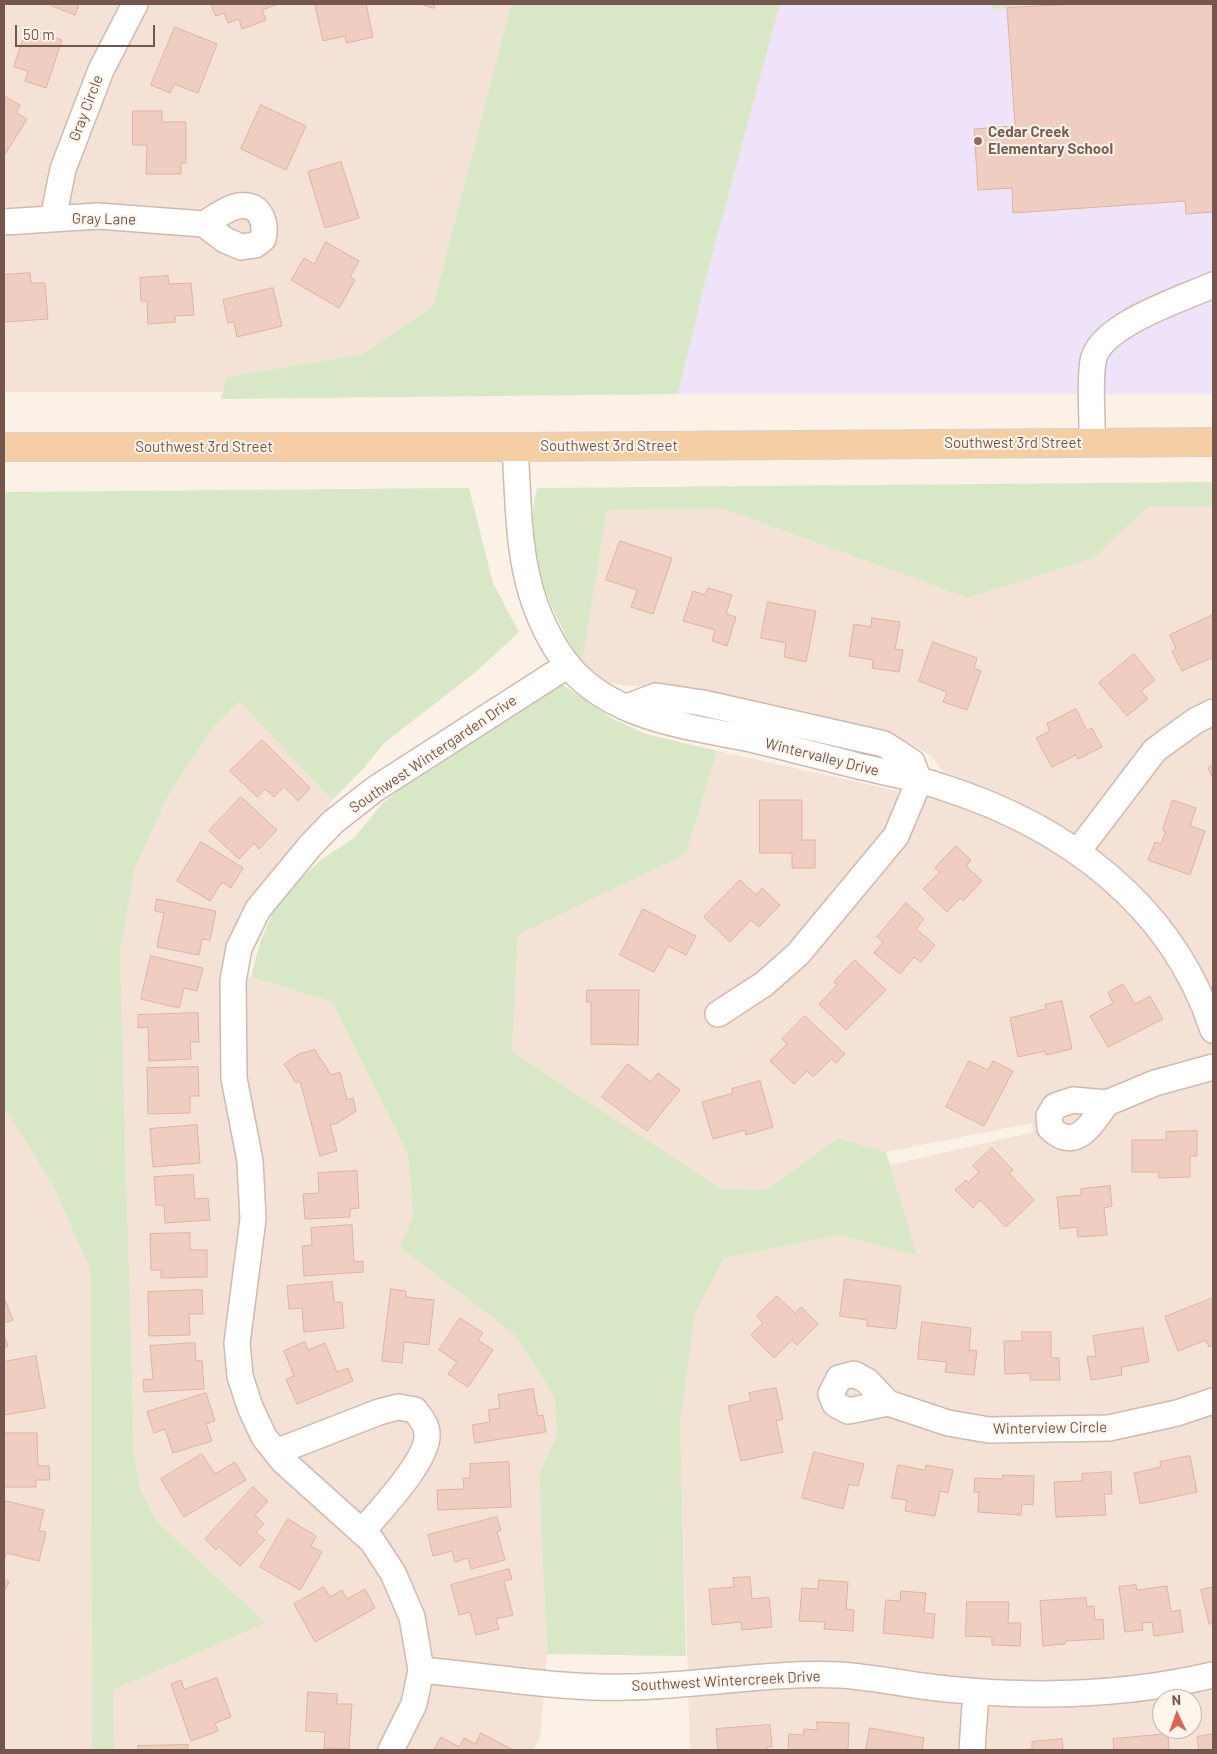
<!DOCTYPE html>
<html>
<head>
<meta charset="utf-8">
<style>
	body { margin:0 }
	#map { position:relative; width:1217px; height:1754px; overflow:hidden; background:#fbf1e7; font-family:Barlow,sans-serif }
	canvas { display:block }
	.frame { position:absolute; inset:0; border:5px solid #74564c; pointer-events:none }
	.north { position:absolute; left:1152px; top:1689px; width:50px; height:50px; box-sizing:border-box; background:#fef5ed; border:1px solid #c7b5ad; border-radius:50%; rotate:357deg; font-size:14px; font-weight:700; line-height:20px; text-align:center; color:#74564c }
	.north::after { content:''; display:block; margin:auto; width:18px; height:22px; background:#df6252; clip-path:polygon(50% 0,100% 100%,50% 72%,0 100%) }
	.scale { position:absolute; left:15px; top:25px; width:140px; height:22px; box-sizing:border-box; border:2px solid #74564c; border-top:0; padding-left:6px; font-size:15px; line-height:18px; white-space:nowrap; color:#74564c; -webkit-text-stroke:4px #fef5ed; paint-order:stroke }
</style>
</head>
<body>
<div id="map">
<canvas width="1217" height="1754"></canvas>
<div class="frame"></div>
<div class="north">N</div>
<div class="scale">50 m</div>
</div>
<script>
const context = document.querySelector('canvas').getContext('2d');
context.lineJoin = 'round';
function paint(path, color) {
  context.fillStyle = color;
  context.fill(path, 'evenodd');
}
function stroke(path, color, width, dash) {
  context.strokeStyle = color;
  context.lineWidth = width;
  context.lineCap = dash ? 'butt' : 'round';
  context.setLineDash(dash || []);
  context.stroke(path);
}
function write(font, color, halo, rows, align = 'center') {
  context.font = font + ' Barlow,sans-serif';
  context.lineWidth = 4;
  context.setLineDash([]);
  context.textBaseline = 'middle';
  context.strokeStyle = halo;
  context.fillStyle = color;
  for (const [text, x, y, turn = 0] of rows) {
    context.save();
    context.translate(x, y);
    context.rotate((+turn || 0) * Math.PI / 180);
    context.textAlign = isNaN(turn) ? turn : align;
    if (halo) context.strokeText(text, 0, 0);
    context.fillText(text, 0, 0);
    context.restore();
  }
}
paint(new Path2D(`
	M4,4H511L433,306L363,354L228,377L223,392H4Z
	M1148,506H1213V1750H690L680,1425L695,1314L724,1258L840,1235L916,1256L890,1165L1034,1132L1032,1123L886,1152L838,1138L766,1190L721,1189L512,1051L518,935L686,854L717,751L948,802L952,782L932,757L919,748L883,731L655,686H628L611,683L596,676L582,664L607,510L724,509L968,598L1094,558ZM1162,1699H1192V1729H1162Z
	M241,702L332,800L230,971L332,1002L408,1155L413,1217L401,1247L514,1334L554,1396L557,1435L539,1475L547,1654L540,1738L533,1750H114L113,1690L266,1623L156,1521L140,1488L134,1451L120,952L135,868L167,798L213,727Z
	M4,1107L54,1187L90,1270L92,1750H4Z`), '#f3e2d5');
paint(new Path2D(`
	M780,4H1213V394H678L706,278Z`), '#eee3f8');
paint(new Path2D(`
	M511,4H780L706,278L678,394L221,399L227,377L363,354L433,306Z
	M992,4H1075L992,9Z
	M1213,482V506H1148L1094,558L968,598L724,509L607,510L582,664C550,609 522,553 537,488Z
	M469,488L493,583L519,632L477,671L384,743L364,768L332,800L240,702L213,727L167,798L135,868L120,952L134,1451L140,1488L156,1521L266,1623L113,1690L114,1750H92L90,1270L54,1187L4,1107V492Z
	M560,683L611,718L646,734L717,751L686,854L518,935L512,1051L721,1189L766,1190L838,1138L886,1152L917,1256L840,1235L724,1258L695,1314L680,1425L686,1656L547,1654L539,1475L557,1435L554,1396L514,1334L400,1247L413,1217L408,1155L332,1002L251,977L260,943L272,914L292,887L321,860L354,838L382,804L402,787L549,686Z`), '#d8e8c6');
const building = new Path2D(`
	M52,4H79L75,15L52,6Z
	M211,4H278L262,10L266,20L242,29L239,19L228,23L224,13L216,16Z
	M366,4L373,37L347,43L345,36L323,41L315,5Z
	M421,4H435L434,8Z
	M1075,4H1213V212L1186,214L1185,201L1013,213L1012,188L978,190L974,129L1015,126L1007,8Z
	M175,27L217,44L198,93L174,84L170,93L151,85Z
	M27,28L62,40L46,88L25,81L28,71L14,67Z
	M4,96L20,105L16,113L27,119L4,156Z
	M261,105L306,126L286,170L241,149Z
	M133,111H162V122H186V163H181V174H146L147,145H133Z
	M341,162L359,218L325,228L308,172Z
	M326,242L359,261L350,277L355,280L339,308L291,280L304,258L314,264Z
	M30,273L31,283H45L48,319L4,322V275Z
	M168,276L169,284L191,283L194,315L175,316L176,322L148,324L147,301H141L140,278Z
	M273,288L282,326L237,337L234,322L228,323L223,300Z
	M620,541L672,558L653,614L631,607L637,590L606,580Z
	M708,588L732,595L726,614L736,617L727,646L712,641L715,630L683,621L693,591L705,595Z
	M768,602L816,611L806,662L784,657L786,643L761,638Z
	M1213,615V657L1182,671L1172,651L1176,649L1170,635Z
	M872,618L900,622L895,649L903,650L899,672L872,668L873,660L849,656L854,624L871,627Z
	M933,642L977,658L974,668L981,671L967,710L943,702L947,692L919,681Z
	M1134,654L1155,680L1141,691L1148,699L1127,716L1099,683Z
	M1076,709L1087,731L1092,728L1102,747L1078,759L1076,755L1052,767L1036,738L1050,731L1047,724Z
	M262,740L310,788L298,801L284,787L274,797L265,789L257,797L230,771Z
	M1213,766V778L1208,768Z
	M241,797L277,830L259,849L254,843L239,859L209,831Z
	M760,800H802V840H815V868H792V853H760Z
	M1173,800L1196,808L1190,826L1205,831L1190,875L1148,860L1155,842L1161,844L1166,831L1163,830Z
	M201,842L243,868L231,888L222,882L210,901L177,881Z
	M956,846L971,860L966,866L982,881L963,901L960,898L947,912L923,889L940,872L935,868Z
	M740,880L756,895L762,888L780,905L759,927L751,920L730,942L704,917Z
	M157,899L216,911L210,940L202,939L199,955L157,947L164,913L155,911Z
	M906,903L924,919L916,929L935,945L921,962L914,957L900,974L874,953L883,942L877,937Z
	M643,909L696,936L686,955L668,946L654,972L620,955Z
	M151,956L203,968L197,991L184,988L179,1008L141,999Z
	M855,960L886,990L846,1030L819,1004L837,985L834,982Z
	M1123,984L1135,1004L1150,996L1163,1019L1108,1047L1090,1016L1113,1003L1108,993Z
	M587,990H639L638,1045L591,1044V1002H587Z
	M1062,1001L1072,1049L1046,1055L1045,1051L1018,1057L1010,1018L1046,1009L1045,1005Z
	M198,1013L199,1042H190L191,1059L149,1061L148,1027L138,1028V1015Z
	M805,1016L845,1054L836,1063L831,1059L813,1077L807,1071L794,1084L770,1061L787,1044L782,1039Z
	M315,1050L331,1075L340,1072L347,1100L353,1098L356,1111L338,1123L330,1125L337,1151L320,1156L300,1081L296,1083L284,1064L299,1054Z
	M969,1061L988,1070L993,1061L1013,1071L984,1126L946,1107Z
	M628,1064L651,1082L658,1073L680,1090L647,1131L602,1097Z
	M198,1067L199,1096H190V1113L148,1114L147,1068Z
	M760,1081L773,1127L746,1135L745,1130L713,1139L702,1102L733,1093L732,1089Z
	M197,1125L200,1163L153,1167L150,1129Z
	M1197,1131V1156H1190V1177L1159,1178V1172H1132V1140H1166V1132Z
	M992,1148L1013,1170L1009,1173L1034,1200L1006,1227L980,1200L973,1208L955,1190L966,1180L968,1183L979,1172L973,1166Z
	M357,1171L359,1208L350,1209V1217L305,1219L303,1194L319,1193L318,1173Z
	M193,1175L195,1199L208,1198L210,1220L165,1223L164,1205H156L154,1177Z
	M1110,1186L1112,1206L1104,1208L1107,1235L1078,1237L1077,1227L1060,1229L1057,1197L1081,1195V1189Z
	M352,1225L354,1262L363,1261V1272L304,1276L302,1246L312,1245L311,1228Z
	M190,1233V1250H207V1277L161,1278V1270H151L150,1234Z
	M845,1279L901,1286L896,1329L867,1326V1320L840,1316Z
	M332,1282L334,1302H342L344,1328L304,1332L302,1308L289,1309L287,1286Z
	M391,1289L406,1291V1297L434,1300L429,1345L404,1342L402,1363L382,1361Z
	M202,1290L203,1314H189L190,1335L149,1336L148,1292Z
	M777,1296L795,1313L801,1307L818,1324L797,1345L792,1340L774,1358L751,1335L763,1323L757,1316Z
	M4,1298L13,1320L4,1323Z
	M1213,1298V1345L1209,1347L1206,1340L1178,1351L1165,1317Z
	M460,1318L483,1333L478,1340L493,1350L468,1387L448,1374L457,1362L439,1350Z
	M922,1322L971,1328L969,1350L977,1351L974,1375L945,1372L947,1362L918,1359Z
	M1143,1328L1149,1362L1121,1367L1122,1375L1091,1380L1087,1357L1096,1356L1093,1336Z
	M1022,1332H1051V1358H1059L1060,1380H1030V1373L1005,1374L1004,1341H1022Z
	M4,1335L8,1346L4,1348Z
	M305,1342L308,1350L325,1343L337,1372L348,1368L353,1381L297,1404L286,1379L294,1376L284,1351Z
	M195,1343L196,1361L202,1360L204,1389L144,1392L143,1380L153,1379L150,1346Z
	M36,1356L45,1408L4,1415V1362Z
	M776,1388L783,1419L776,1421L783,1452L741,1461L728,1406L751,1401L749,1393Z
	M533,1389L538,1416L543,1415L546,1432L475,1443L472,1425L490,1422L488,1410L500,1408L498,1395Z
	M206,1393L215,1421L206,1424L212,1441L173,1453L165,1429L154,1433L147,1412Z
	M4,1433H37L38,1466H49L50,1480H36V1487H4Z
	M814,1452L864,1464L858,1486L849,1484L843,1509L802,1498Z
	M202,1454L215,1474L235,1462L246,1480L184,1517L161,1479Z
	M1190,1456L1197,1492L1140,1504L1134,1473L1161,1467L1160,1462Z
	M509,1462L511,1507L438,1510L437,1490L464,1489L463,1478H470V1464Z
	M898,1465L925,1470L926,1465L953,1470L948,1493L940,1491L935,1516L905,1511L907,1500L892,1498Z
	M1111,1472L1112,1494H1104L1106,1515L1056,1517L1054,1482L1082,1481V1474Z
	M1003,1475L1034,1476L1033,1505L1022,1504L1021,1515L978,1512L979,1492H974L975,1478L1002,1479Z
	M253,1487L268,1501L255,1515L264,1524L256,1532L265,1540L240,1566L219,1547L216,1550L205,1539Z
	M6,1501L44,1510L39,1531L46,1532L39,1561L7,1553L4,1559V1509Z
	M497,1517L501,1530L497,1532L505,1560L471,1569L468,1558L455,1562L452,1551L433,1556L428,1535Z
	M288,1519L316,1536L311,1546L322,1552L300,1590L260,1567Z
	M509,1569L512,1579L504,1581L513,1615L496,1619L499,1629L476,1635L470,1612L459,1615L451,1585Z
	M750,1577L752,1599L769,1597L772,1627L742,1630L741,1622L712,1625L709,1589L734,1587L733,1578Z
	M4,1579L9,1582L4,1592Z
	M819,1580L848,1582L846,1609L854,1610L853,1631L824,1629L825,1622L799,1621L802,1588L818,1589Z
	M1136,1585L1137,1590L1167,1586L1171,1612L1180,1610L1183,1632L1154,1636L1152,1622L1142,1623L1143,1630L1125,1632L1119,1587Z
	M324,1587L330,1597L342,1590L347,1599L365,1589L375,1608L315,1642L294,1604Z
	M1213,1587V1624H1209L1201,1590Z
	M901,1591L926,1593L924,1613L935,1614L933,1638L883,1633L886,1600L900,1601Z
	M1086,1598L1087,1607L1094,1606L1095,1620L1103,1619L1104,1639L1065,1641V1644L1043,1646L1040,1601Z
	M967,1602H1009L1008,1623H1021L1020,1646L992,1645V1637L966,1636Z
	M217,1678L231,1717L215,1723L218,1731L191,1741L171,1684L181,1680L184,1689Z
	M308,1692L337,1694V1704H352L349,1749L324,1748L325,1732L306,1731Z
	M817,1722L849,1723L848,1750H788L789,1734L803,1735L804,1729L817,1730Z
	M770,1725L772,1747H767V1750H718L716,1729Z
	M870,1728L924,1738L922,1750H866Z
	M481,1733L513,1750H434L441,1737L459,1747L464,1738L475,1744Z
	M1168,1734L1169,1750H1114L1113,1739Z
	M1213,1734V1750H1199L1197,1737Z
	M1062,1739L1063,1750H1017L1032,1749V1742Z
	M188,1745V1750H138V1746Z`);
paint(building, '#efcdc0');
stroke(building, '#e1b2a1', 1);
const minor = new Path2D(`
	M53,219L63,169L101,70L135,4
	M4,222L98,216L204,224L225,240L241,247L255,245L263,239C267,222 260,202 238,206C227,208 214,218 204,224
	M1092,443C1093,416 1089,387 1093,361C1099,325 1182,299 1213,285
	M515,447C520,524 516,589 561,656C602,717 685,726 751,739C785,747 819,756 854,765C883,772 914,777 942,787C1065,826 1172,904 1213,1030
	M627,707L656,696L703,703L884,744L912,762L919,781L896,836L798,954L764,984L718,1014
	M1078,851L1155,750L1195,721L1213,712
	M1107,1103C1091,1124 1076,1153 1050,1128L1049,1116L1055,1106L1073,1100L1107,1103L1155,1083L1213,1067
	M888,1403L848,1411L835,1404L831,1394L839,1378L854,1374L867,1381L888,1403L948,1423L989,1430L1109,1428L1177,1413L1213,1401
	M276,1452L379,1412L398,1407L415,1410C420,1417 427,1425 427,1434C429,1460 379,1511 362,1532
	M421,1670C490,1676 559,1689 628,1687C698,1686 769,1672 840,1675C875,1677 911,1686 947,1689C1035,1698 1127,1695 1213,1675
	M391,1750L414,1704L421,1670L412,1617L393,1573L372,1541L283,1461L264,1437L250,1407L240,1376L237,1343L253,1219L250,1161L234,1078L233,981L239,948L258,909L310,846L333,822L375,789L568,665
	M972,1750L976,1692`);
const major = new Path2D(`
	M4,447H515L1213,442`);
stroke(minor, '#cfbab0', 28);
stroke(major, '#d8d0cd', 30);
stroke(minor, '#fff', 25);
stroke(major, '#f6cea3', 28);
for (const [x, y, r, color] of [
	[978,141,5,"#8d6e63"]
]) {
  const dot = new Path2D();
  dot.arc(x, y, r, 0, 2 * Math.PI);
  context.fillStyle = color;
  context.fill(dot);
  stroke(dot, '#fef5ed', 2);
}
write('15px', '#74564c', '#fef5ed', [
	["Gray Circle",86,108,-69],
	["Gray Lane",104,219,1],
	["Southwest 3rd Street",1013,443],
	["Southwest 3rd Street",609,446],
	["Southwest 3rd Street",204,447],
	["Southwest Wintergarden Drive",433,754,-34],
	["Wintervalley Drive",822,757,14],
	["Winterview Circle",1050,1428,-1],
	["Southwest Wintercreek Drive",726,1681,-3]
]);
write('bold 15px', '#785e54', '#fef5ed', [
	["Cedar Creek",988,132],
	["Elementary School",988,149]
], 'left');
</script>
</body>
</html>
